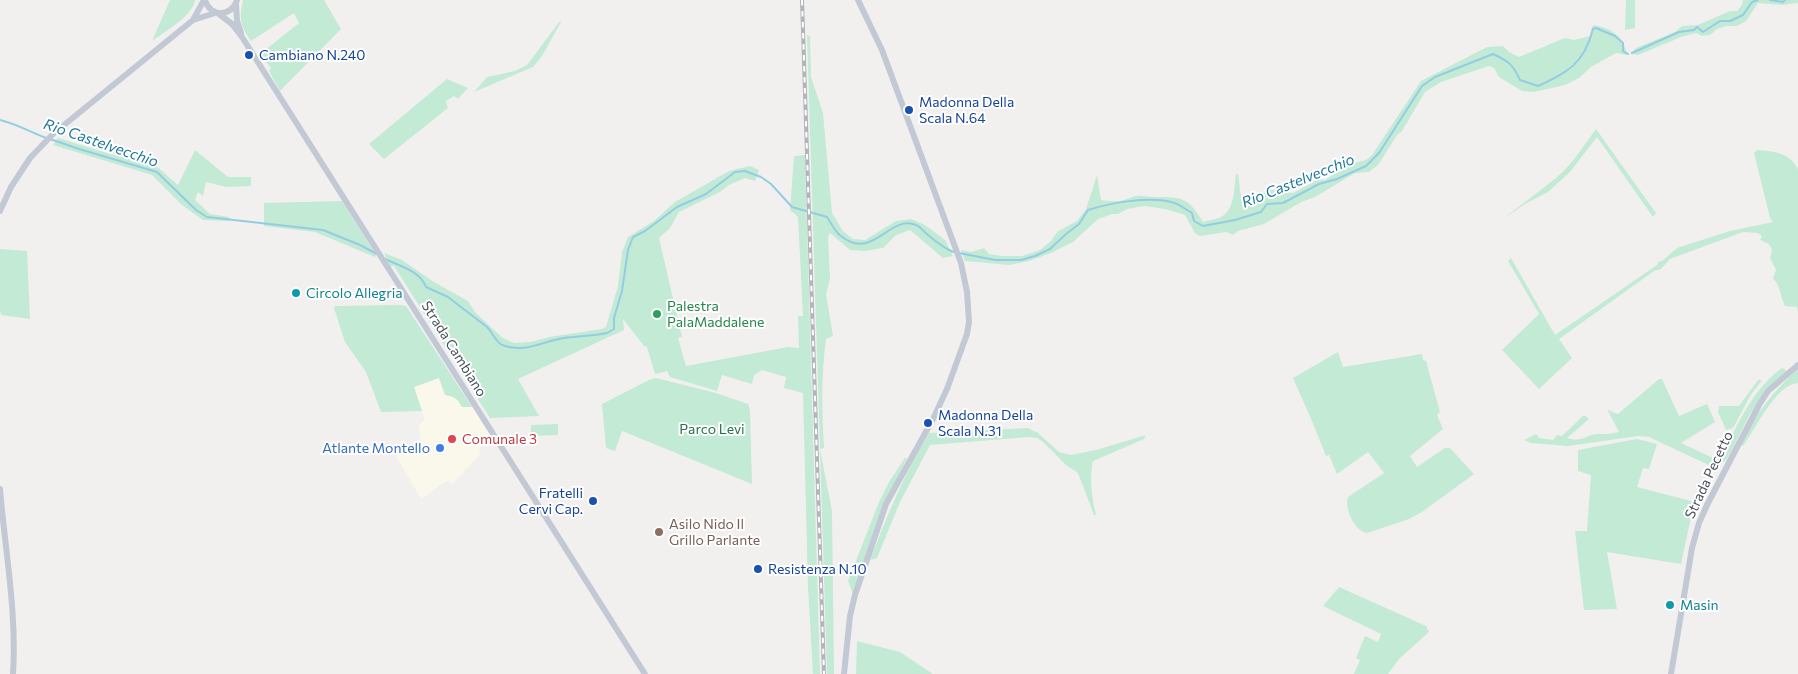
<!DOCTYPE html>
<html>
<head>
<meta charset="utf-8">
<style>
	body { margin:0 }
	canvas { display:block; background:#f1f0ef }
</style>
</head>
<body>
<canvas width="1798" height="674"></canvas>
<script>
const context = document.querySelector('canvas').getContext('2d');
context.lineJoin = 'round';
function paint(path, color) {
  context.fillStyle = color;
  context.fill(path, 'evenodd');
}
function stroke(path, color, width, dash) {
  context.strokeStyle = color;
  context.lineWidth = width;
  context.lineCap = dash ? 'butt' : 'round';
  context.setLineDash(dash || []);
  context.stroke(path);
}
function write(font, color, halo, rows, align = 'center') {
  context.font = font + ' Commissioner,sans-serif';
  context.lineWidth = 4;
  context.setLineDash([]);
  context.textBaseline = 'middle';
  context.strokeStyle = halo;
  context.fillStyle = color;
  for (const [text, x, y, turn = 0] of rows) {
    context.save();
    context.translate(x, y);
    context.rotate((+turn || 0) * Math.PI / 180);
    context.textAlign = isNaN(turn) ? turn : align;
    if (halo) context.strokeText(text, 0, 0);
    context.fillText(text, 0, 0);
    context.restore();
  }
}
paint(new Path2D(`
	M439,378L445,395L452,396L458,400L462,407H472L491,437L481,446L479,456L452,484L448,480L421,499L396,456L406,452L410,454L413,452L420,440L419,425L425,420L414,387Z`), '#faf7eb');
paint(new Path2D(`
	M170,0H195C194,15 164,32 152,41Z
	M243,0H324L341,29L280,91L269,71L271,68L260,54L299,23L294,13L251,41C240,25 239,20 243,0Z
	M1626,0H1635V28L1625,30Z
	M1743,0H1798V3L1782,5L1758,3L1746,21L1737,26H1726L1717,29L1710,35L1702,36L1696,33L1681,37L1638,55L1633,54V51L1636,48L1675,32L1682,26L1698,25L1730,11H1737L1742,5Z
	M560,21L561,22L542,56L533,67L474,92L487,77L515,71L527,65Z
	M1594,25C1612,28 1625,38 1627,55L1616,53L1591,67L1579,78L1565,85L1534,92L1522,91L1499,77L1494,68L1489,66L1441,82L1425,92L1402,131L1397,135L1378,165L1369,172L1355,173L1315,197L1301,202L1264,224L1238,231L1233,235L1226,232L1200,236L1195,233L1185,215L1165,209L1145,206L1127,209L1118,214H1112L1098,219L1073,242L1051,253L1029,261L1009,265L965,261L961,250L971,252L984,248L989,254L1002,256H1022L1040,250L1051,241L1057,232L1077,221L1086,209L1097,175L1101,200C1108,201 1117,202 1124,200C1128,199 1131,197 1135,196C1142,195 1148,197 1155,197C1182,197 1188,197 1203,222C1211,220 1221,219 1226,213C1235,204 1234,186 1236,174H1238L1242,204L1255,203L1256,199L1262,193L1272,190L1293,193L1319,179L1325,180L1350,164L1366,160L1372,155L1421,81L1487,47L1503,46L1509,52L1519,57L1565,38L1574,40L1590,36L1592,27Z
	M807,35L810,36L811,77L823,113L832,213L843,231L853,239L865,240L896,221L911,219L925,225L945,240L953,256L943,258L910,230L896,235L883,248L865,251L850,250L830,233L828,237L830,279L826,294L833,336L826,339C821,376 822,412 824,448L820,449L832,511L834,674H827Z
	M447,79L468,88L458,99L454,96L446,101L448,108L384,159L369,144Z
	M1596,129L1656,213L1653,217L1597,137L1570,172L1548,192L1525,204L1503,219C1520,205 1539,192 1556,178C1572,165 1584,145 1596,129Z
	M58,138L107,153L155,165L178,185L195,150L228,177H251V186L226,187L206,182L203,196L198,192L195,200L210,214L229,217L230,221L203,220L182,205L152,175L53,145Z
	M1757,150C1774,151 1790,153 1798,169V313L1797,307L1785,306C1780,296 1781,287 1773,278L1776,270L1770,258L1772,250L1769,244L1760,240L1762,236L1758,233L1743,232L1670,259L1661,269L1654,271L1559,339L1572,358L1539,389L1502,350L1539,314L1508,261L1511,258L1555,335L1657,265L1658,262L1662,261L1677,248L1730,231L1773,222L1770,218L1754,153Z
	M805,155L820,674H813L808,587L803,393L784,388L786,377L762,370L754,375L752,384L722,375L717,391L670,377L667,371L655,374L647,347L644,346L623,319L624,330L518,379L539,416L490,418L394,266H390L384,253L402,260L434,282L468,301L475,312L494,330L503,338L514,343L531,342L549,337L602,329L606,327L618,286L622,252L628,237L654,221L675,202L729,171L750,166L759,170L755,181L745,178L729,185L720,192L679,212L670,228L659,238L682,337L678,338L686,366L788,347L799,348L798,316H803L798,217L790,210L794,156Z
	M342,201L376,255L375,257L315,232L264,226V203Z
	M0,249L27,251L30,319L1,315L0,310Z
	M399,305L406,306L408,309L472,407H462C458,399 454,396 445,395L439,378L414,387L422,411L381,412L366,372L345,342L334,308L335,306Z
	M1338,352L1343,367L1422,354L1423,360L1426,361L1440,412L1437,415L1443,429L1410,456L1417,467L1445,448H1450L1474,474L1422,512L1409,519L1367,533C1355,532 1344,508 1348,497L1384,473L1368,452L1337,474L1329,455L1326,456L1312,421L1293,378Z
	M1782,368L1787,371L1764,393L1750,414L1727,459L1715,468L1649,437L1638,436L1568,446L1531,443L1524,440L1536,434L1539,438L1553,440L1557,435L1562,436L1584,415L1589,419L1567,438C1584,443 1585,434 1599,434C1607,434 1610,434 1619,432L1607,409L1614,413L1618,414L1659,379H1662L1679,416L1707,404L1715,422L1681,443L1713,458L1716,457L1721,438L1727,441L1730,439C1744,412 1757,386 1782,368Z
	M1798,369V383C1776,384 1755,430 1743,446L1740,444C1755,415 1773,391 1798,369Z
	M656,378L716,393L748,404L750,411L752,484L622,431L615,451L606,448L602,404L649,380Z
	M1758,380H1762L1750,396L1733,428L1726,430L1718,412L1719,406H1739Z
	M558,424V435L531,436V425Z
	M1028,428L1038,433L1059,452L1071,455L1096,450L1146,435L1144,439L1093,461C1089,478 1092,498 1096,515H1094L1078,473L1066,465L1043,442L1037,438L1029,437L930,445L900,502L877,558L870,560C887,516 904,474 929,433Z
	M1637,439L1657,444L1649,469L1643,468L1637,487L1699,503L1690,522L1681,564L1607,552L1617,609L1584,610L1575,531H1587L1591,475L1578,471V450Z
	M905,458H907L884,506L853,594L848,581L879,502L889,482Z
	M1339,587L1426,626L1429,632L1399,659L1388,674H1354L1360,660L1356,658L1365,636L1378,642L1381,634L1323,606Z
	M857,641L900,652L933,674H856Z`), '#c3ead5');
stroke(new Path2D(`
	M1770,0L1783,2L1785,0
	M1632,53L1679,32L1694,30L1697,27L1703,32L1720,21H1730L1743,15L1752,2L1758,0
	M0,120C17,124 30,132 46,138
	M50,139L79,149L157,172L196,210L207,217L323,230L360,245L377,254
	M959,253L995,260H1021L1035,256L1050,249L1066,234L1079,224L1088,210C1110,203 1148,196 1171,202C1178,203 1185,209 1192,213L1194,221L1203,226L1235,220L1261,212L1267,204L1283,203L1319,184L1337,179L1366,166L1379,153L1422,86L1435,77L1493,54C1508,61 1513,64 1520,80L1538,86C1568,72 1584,64 1593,29L1596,28L1615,36L1623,43V51L1628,54
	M385,259C400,266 420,271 426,287L448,297L487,327C493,333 495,341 502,345C524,354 543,341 564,338C578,336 593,336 607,333L614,329V318L622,291L628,250L633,237L645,231L677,207L706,194L735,172L745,171L761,177L771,184L792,207L827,217C831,223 835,232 841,236C873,262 889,214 916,225C920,226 924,232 928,235C934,240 947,250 954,252`), '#94cde3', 2);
stroke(new Path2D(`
	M205,0C210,18 232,17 237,0
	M236,4L237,21L241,33
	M219,14L232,24L242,37L645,674
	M193,20L204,0
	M0,211L11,187L30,158L53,134L193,20L215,13
	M0,489C5,550 17,612 13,674
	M844,674L850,616L855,595L886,504L933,419L947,389L967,334L969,322L967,292L961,263L882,50L858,0
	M1671,674L1692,548L1699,523L1707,505L1759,405L1768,391L1798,365`), '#c2c9d4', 6);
const rail = new Path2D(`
	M802,0L824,674`);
stroke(rail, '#b2b4b9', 4);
stroke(rail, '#fff', 2, [5.5]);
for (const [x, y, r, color] of [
	[249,55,5,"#1a4fb4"],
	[909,110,5,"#1a4fb4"],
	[296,293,5,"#0f9aa8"],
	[657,314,5,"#2e9e5b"],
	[928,423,5,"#1a4fb4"],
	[452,439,5,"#e0444e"],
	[440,448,5,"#3f7fe0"],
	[593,501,5,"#1a4fb4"],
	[659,532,5,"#8d6e63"],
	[758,569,5,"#1a4fb4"],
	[1670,605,5,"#0f9aa8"]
]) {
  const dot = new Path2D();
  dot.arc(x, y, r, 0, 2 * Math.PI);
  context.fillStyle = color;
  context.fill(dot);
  stroke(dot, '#fff', 2);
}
write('14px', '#164399', '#fff', [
	["Cambiano N.240",259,55],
	["Madonna Della",919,102],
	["Scala N.64",919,118],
	["Madonna Della",938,415],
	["Scala N.31",938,431],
	["Fratelli",583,493,"right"],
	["Cervi Cap.",583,509,"right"],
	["Resistenza N.10",768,569]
], 'left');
write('14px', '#0d838f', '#fff', [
	["Circolo Allegria",306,293],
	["Masin",1680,605]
], 'left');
write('14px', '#27864d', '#fff', [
	["Palestra",667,306],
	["PalaMaddalene",667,322]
], 'left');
write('14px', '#49515b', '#fff', [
	["Strada Cambiano",454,349,58],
	["Strada Pecetto",1709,475,-65]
]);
write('14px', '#217551', '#fff', [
	["Parco Levi",712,429]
]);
write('14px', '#be3a42', '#fff', [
	["Comunale 3",462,439]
], 'left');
write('14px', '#366cbe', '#fff', [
	["Atlante Montello",430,448]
], 'right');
write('14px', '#785e54', '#fff', [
	["Asilo Nido Il",669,524],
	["Grillo Parlante",669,540]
], 'left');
write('italic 15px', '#1c789b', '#fff', [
	["Rio Castelvecchio",101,143,19],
	["Rio Castelvecchio",1298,181,-22]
]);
</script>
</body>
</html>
